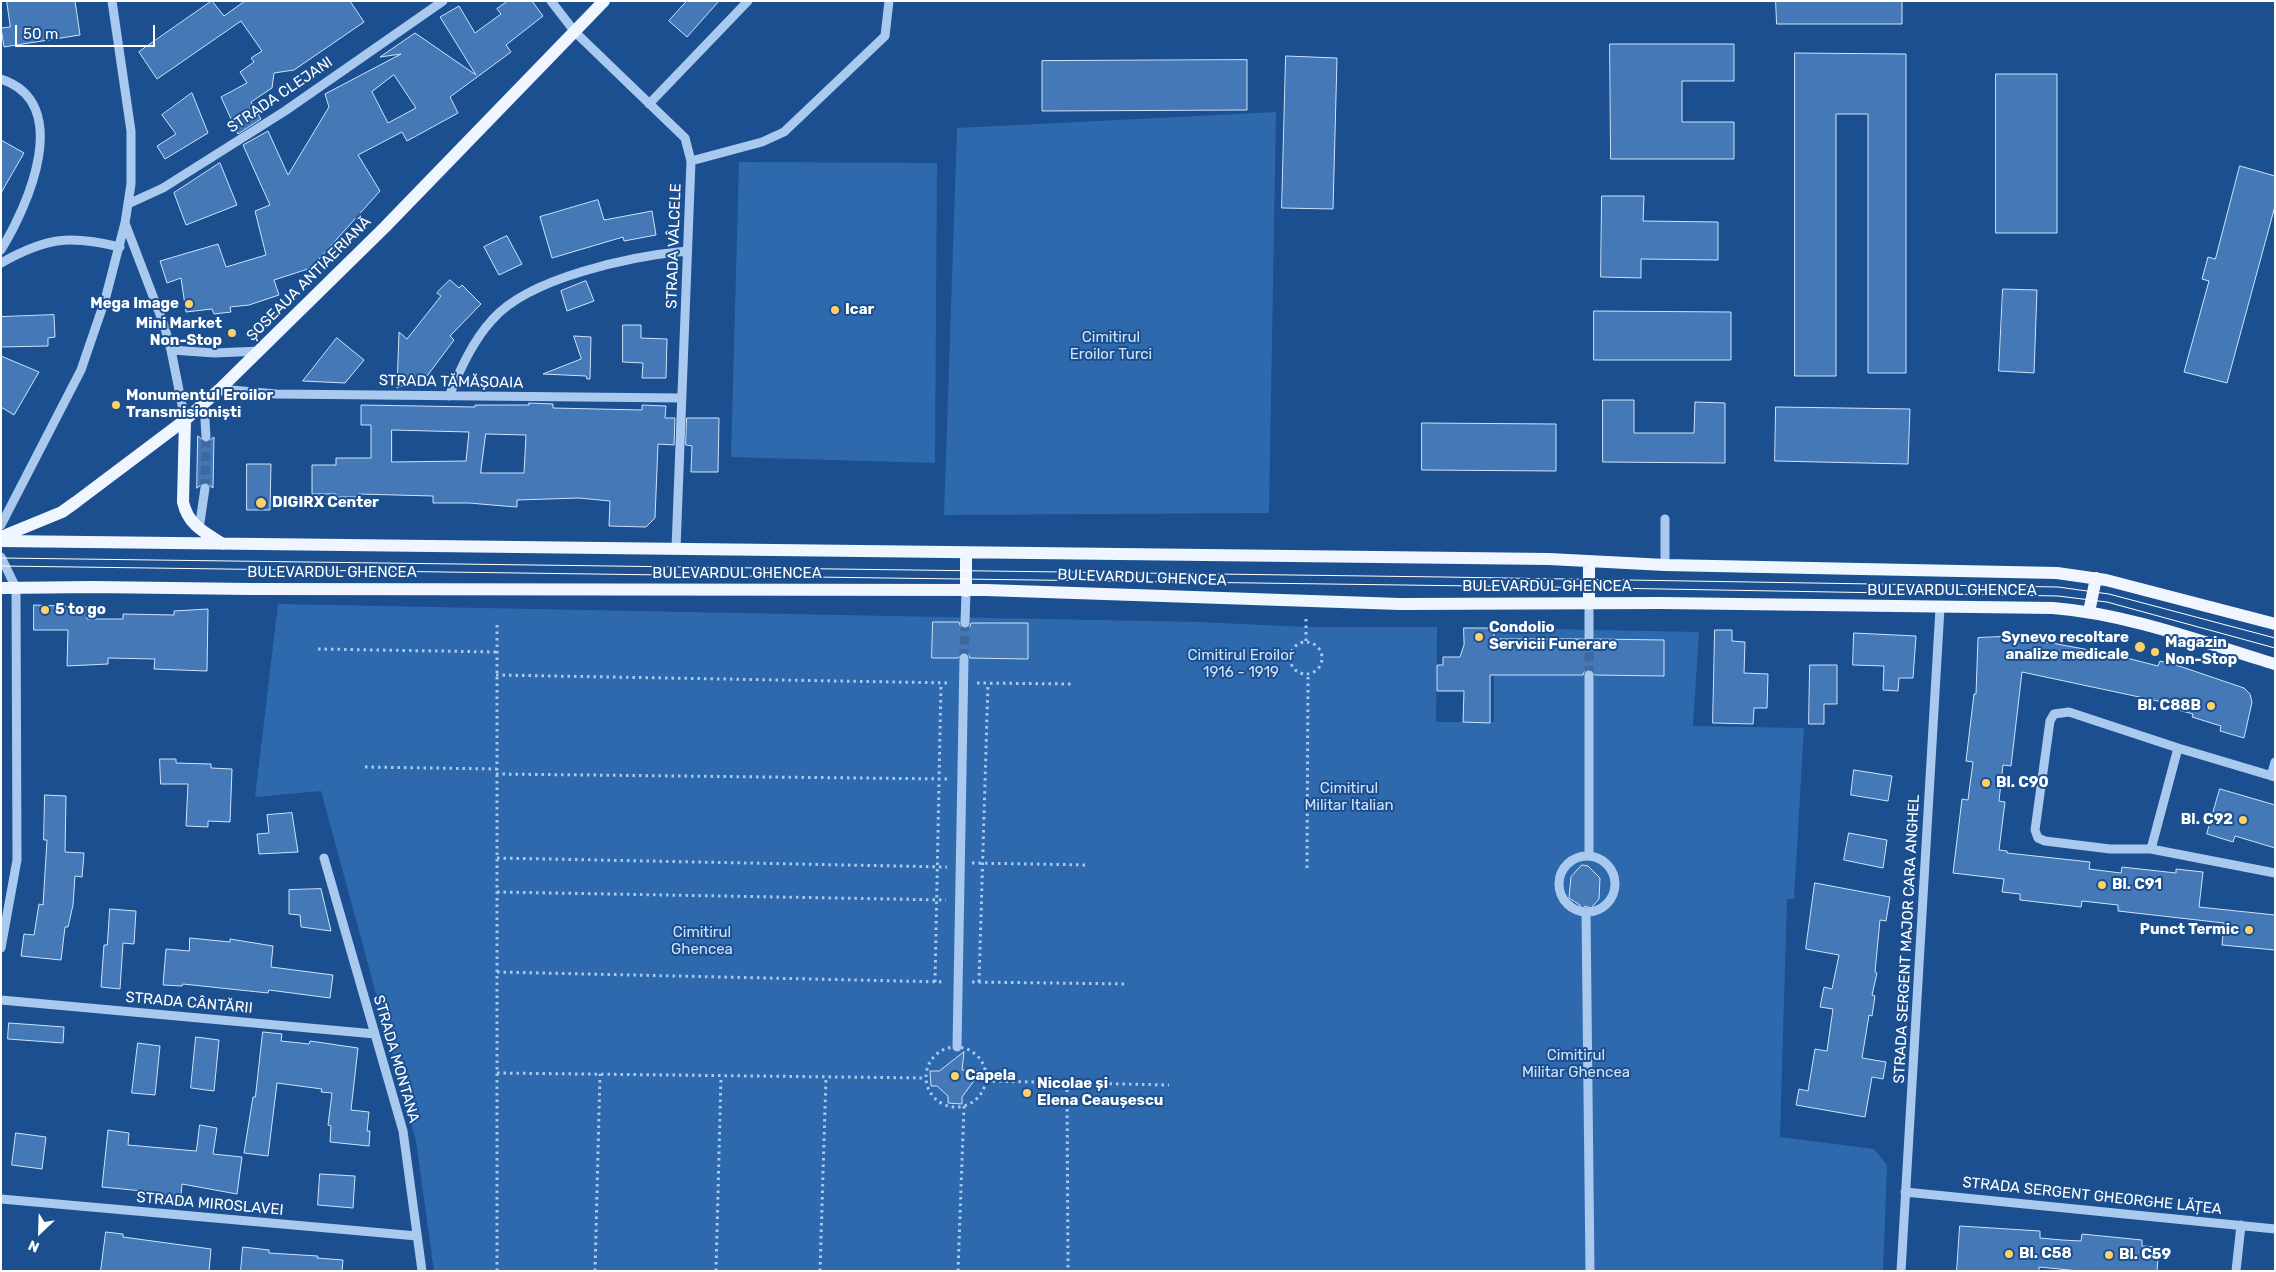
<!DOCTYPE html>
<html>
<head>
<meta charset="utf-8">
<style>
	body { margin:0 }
	#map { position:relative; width:2276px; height:1272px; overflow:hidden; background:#1b4f8f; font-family:Rubik,sans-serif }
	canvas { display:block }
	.frame { position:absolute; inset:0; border:2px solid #fff; pointer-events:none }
	.north { position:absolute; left:15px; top:1207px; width:50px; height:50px; -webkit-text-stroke:4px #1b4f8f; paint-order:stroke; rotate:204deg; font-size:14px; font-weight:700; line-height:20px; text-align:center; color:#fff }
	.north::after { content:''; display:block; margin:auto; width:18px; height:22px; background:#fff; clip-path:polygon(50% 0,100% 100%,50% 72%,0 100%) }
	.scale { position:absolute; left:15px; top:25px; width:140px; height:22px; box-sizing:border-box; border:2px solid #fff; border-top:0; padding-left:6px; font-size:15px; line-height:18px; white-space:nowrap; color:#fff; -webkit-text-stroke:4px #1b4f8f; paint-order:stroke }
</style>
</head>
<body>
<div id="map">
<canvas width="2276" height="1272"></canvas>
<div class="frame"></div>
<div class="north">N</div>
<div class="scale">50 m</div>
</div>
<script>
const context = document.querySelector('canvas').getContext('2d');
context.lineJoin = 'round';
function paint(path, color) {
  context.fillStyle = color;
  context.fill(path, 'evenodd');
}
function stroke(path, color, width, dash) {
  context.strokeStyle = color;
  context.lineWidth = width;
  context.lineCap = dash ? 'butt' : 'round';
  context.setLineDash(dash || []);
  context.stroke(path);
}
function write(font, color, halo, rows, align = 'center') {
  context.font = font + ' Rubik,sans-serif';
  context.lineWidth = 4;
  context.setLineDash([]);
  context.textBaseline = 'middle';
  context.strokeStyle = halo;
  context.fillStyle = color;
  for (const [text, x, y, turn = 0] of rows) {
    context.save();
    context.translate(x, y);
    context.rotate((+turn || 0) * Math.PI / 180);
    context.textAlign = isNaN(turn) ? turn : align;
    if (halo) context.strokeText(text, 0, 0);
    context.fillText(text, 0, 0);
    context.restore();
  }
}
paint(new Path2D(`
	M1276,112L1269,513L944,515L957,128Z
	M739,162L937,163L935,463L731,457Z
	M278,604L1199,622L1306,627H1437L1436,722H1494V628L1699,632L1693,726L1804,728L1794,899H1787L1780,1137L1874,1149L1887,1165L1883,1271H434L416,1141L321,791L255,797Z`), '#2e69ad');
const building = new Path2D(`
	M7,1H75L80,35L4,47L1,28L10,27Z
	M212,1L224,16L245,1H350L364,22L294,70L274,73L272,88L251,102L261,119L238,134L221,97L247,83L240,72L254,62L251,58L262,51L241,21L157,79L139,52Z
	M508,1H532L543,16L506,45L511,52L450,97L458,113L407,141L402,132L358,155L380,191L311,268L274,280L279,295L249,305L230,307L231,312L214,314L212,309L186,312L181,278L167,283L160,261L218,244L226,267L266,255L255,211L270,205L243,145L268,131L288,175L329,107L325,94L401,54L380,57L415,33L476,75L440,17L459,6L475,33L501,14L497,9ZM394,75L416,108L388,123L372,92Z
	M687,1H719L687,37L669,21Z
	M1776,1H1902V24H1777Z
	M1610,44H1734V81H1682V122H1734V159H1611Z
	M1795,53L1906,54V373H1868V114H1836V376H1795Z
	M1286,56L1337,58L1333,209L1282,208Z
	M1247,60V110L1042,111V61Z
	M1996,74H2057V233H1996Z
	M192,93L208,133L165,159L157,146L176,134L162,115Z
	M1,140L24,153L1,193Z
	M220,163L237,205L186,225L174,193Z
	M2240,166L2275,176V206L2227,383L2184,372L2209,281L2202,279L2208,257L2215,259Z
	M1602,196H1644L1643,221L1718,222V260L1641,259V278L1601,277Z
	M598,200L604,220L652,211L656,235L624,241L623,237L552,258L540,217Z
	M507,236L522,264L499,275L484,247Z
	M450,280L459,288L462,285L481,304L450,336L454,340L427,376L397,388L399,332L407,339L441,296L437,293Z
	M586,281L594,301L567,311L561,291Z
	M2003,289L2037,290L2034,373L1999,371Z
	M1594,311L1731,312V360H1594Z
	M54,315L55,337L48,338V346L1,347V317Z
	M623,325H641V338L667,339L666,378H642L643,363L623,362Z
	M574,336L591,337L590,379H587L586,376L543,374L581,359Z
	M337,338L364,360L345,383L303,381Z
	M1,356L39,372L14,415L1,407Z
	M1603,400H1634V433H1694L1695,402L1725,403V463L1603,462Z
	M529,403L553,404V408L642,410V405L666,406L665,418H675L674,445L658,444L655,518L646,527L609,526L610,501L579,498L517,500V507L504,506L469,503H433V496L358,494V497H336V494H312V465H336V458H371V425H361V405L475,407V405H529ZM392,430L469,432L466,461L392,462ZM486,434L526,435L524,473H481Z
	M1776,407L1910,409L1908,464L1775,461Z
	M687,418H719L718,472H691L692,446L686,445Z
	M1422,423L1556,424V471L1422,470Z
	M198,436L206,443L214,437L213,488L205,482L197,488Z
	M247,464H271L270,510H247Z
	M34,605L87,607V619H123V614L174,615V611L208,609L207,671L154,669L155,659L108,658V664L67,666L68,630H34Z
	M933,622H959L961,628L965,629L970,627L971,623H1028V659L970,658L968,653L964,652L958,658H932Z
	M1464,628H1494V639H1583L1589,645L1593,644L1595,639L1664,640V676L1595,675L1589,669L1585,670L1583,675H1490V723L1463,722L1464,691H1437V665H1443V657H1460L1464,645Z
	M1715,630H1732V641L1745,642L1744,673L1768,674L1767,708H1754L1753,724L1713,723Z
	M1854,633L1916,636L1913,678H1899L1898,691L1883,690L1884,666L1853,665Z
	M2014,636L2111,654L2158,666L2160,661L2182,667L2244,688L2250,694L2252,702L2244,738L2220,731L2221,726L2192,717L2193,714L2171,708L2172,704L2022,672L2011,766L2003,765L1999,801L2005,802L1999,850L2007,851V853L2090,862L2089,869L2121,873L2122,867L2176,873V869L2203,872L2199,907L2275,915V950L2222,945L2224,923L2118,911V905L2082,901L2081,907L2020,900V894L2002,892L2004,879L1953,873L1962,799L1968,800L1973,762L1966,761L1974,694H1976L1978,638Z
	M1810,665H1837V704H1824V724H1809Z
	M160,759H176V763L211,764V768L232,769L230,822L208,821V827L186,826L188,784H161Z
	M1854,770L1892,776L1888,801L1851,795Z
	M2220,789L2275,805V848L2235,836L2233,842L2207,834Z
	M45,795L66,796L65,852L84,853L82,877L75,876L73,905L68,927H65L61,960L21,956L24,934L34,935L39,904L43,905L47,840H44Z
	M292,813L298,852L259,854L257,834L269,833L267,815Z
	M1849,833L1887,840L1883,868L1844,860Z
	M1582,865L1588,866L1600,878L1599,899L1591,908L1585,906L1580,911V905L1569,898L1571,877Z
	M1815,883L1890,897L1886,921L1880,920L1875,972L1877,973L1872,995L1875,996L1872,1016L1869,1015L1862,1058L1886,1062L1883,1079L1872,1077L1865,1117L1796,1105L1799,1089L1808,1091L1815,1049L1827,1051L1833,1009L1820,1007L1824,987L1832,989L1839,955L1806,949Z
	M321,889L331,931L301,927L300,915L289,914V890Z
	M110,909L136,911L134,944L123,943L120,989L101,987L104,945H107Z
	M190,938L230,942V939L273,946L271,967L333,975L330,998L269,990L268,993L183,984L182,986L163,985L166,949L189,951Z
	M9,1023L64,1027L63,1043L8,1039Z
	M263,1032L282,1034L281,1041L309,1044L310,1041L358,1048L351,1110L369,1112L367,1131H370L369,1146L330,1142L331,1126L328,1125L332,1093L321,1092L322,1089L277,1083L268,1156L244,1153L253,1097H255Z
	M196,1037L219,1040L214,1091L191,1088Z
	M138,1043L160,1046L155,1095L132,1093Z
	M964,1052L962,1070L981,1071L962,1097V1104L948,1103V1096L937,1086H931L930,1071H939Z
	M200,1125L217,1128L213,1154L242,1157L237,1194L182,1184L180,1205L162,1202L163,1193L102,1187L108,1130L129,1133L128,1145L196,1151Z
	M16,1133L46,1137L42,1169L12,1165Z
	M320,1174L355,1176L353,1208L318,1205Z
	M1960,1226L2040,1231V1238L2062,1240L2081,1241L2082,1234L2142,1240V1246L2159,1247L2157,1271H2079L2039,1267V1271H1957Z
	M106,1232L123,1234V1237L211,1249L209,1271H101Z
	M243,1247L269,1250V1253L318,1256L317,1258L343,1260L342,1271H241Z`);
paint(building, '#4478b7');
stroke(building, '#cfe3fa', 1);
stroke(new Path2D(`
	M205,488L206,437
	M1589,639V675
	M964,658L965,623`), '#3d69a0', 9, [9, 4.5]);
stroke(new Path2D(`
	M497,625V1271
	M1306,641V616
	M1290 658a16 16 0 1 1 32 0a16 16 0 1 1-32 0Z
	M318,649L496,652
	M496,675L951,683
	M977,683L1072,684
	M365,767L497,769
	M496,774L949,779
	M497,858L947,867
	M972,863L1089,865
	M1307,868L1308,674
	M497,892L946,900
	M497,972L945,982
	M935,982L941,683
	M972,982L1128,984
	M979,982L988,683
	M926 1077a30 30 0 1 1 60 0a30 30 0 1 1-60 0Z
	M497,1073L926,1078
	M986,1081L1169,1085
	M1067,1083L1068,1271
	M595,1271L600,1074
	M716,1271L721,1076
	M820,1271L826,1077
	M958,1271L964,1106`), '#a9c9ee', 3, [2.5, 4]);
stroke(new Path2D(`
	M551,1L575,32L685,138L691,161L676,548
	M1,79C74,103 28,206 1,250
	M649,104L748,1
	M691,161L762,142L784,132L885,36L889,1
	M128,204L163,188L285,111L443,1
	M125,223L164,325L171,350L185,420
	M1,263C47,237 70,235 120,247
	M171,350L215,353L260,351
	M220,389L276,394L682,398
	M449,396C460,370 472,342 492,320C529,277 633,256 687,251
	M204,403L206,437
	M1,525L81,370L105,300L125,223L131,184V131L112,1
	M199,529L205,488
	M1,557L16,588L17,860L1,948
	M1665,565V519
	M965,623L966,591
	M1589,639V604
	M2271,776L2275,762
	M2275,777L2178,748L2151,849L2275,873
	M2151,849H2110L2045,841L2038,838L2035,830L2050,721L2054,714L2069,712L2178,748
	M1589,855V675
	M1559 884a28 28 0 1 1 56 0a28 28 0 1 1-56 0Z
	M324,858L403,1131L422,1271
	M1586,912L1590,1271
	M1,1000L375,1034
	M957,1047L964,658
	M1905,1192L2275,1229
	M1,1199L417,1236
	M1901,1271L1940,608
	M2236,1271L2241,1225`), '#a9c9ee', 9);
stroke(new Path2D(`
	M185,420L183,502C188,525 204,532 223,544
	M1,537L62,512L76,502L185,420L220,389L385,227L604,1
	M1,541L1549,559L1665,565L2057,573L2106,580L2275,624
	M1,588L93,587L250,589L986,590L1400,604L1661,603L2053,608C2128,614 2202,642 2275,664
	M966,591V552
	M1589,604V562
	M2089,612L2096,578`), '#f0f6ff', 12);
stroke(new Path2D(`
	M1,558L1443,577L2058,587L2109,594L2275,638
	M1,566L1549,587L2058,596L2107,602L2275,648`), '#fff', 1);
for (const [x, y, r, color] of [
	[189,304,5,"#ffd166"],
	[835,310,5,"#ffd166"],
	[232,333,5,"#ffd166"],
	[116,405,5,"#ffd166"],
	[261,503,6,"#ffd166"],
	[45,610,5,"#ffd166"],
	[1479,637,5,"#ffd166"],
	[2140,647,6,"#ffd166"],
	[2155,652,5,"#ffd166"],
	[2211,706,5,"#ffd166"],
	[1986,783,5,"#ffd166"],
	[2243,820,5,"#ffd166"],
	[2102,885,5,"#ffd166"],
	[2249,930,5,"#ffd166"],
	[955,1076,5,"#ffd166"],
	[1027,1093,5,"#ffd166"],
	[2009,1254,5,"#ffd166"],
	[2109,1255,5,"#ffd166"]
]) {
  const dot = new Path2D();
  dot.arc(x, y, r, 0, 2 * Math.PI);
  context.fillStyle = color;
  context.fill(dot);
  stroke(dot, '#1b4f8f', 2);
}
write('15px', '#fff', '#1b4f8f', [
	["STRADA CLEJANI",280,95,-34],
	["STRADA VÂLCELE",674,246,-88],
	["ȘOSEAUA ANTIAERIANĂ",309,279,-45],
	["STRADA TĂMĂȘOAIA",451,382,1],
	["BULEVARDUL GHENCEA",332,573],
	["BULEVARDUL GHENCEA",737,574],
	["BULEVARDUL GHENCEA",1142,578,2],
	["BULEVARDUL GHENCEA",1547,587],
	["BULEVARDUL GHENCEA",1952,591],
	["STRADA SERGENT MAJOR CARA ANGHEL",1907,939,-87],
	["STRADA CÂNTĂRII",189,1003,5],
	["STRADA MONTANA",396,1059,74],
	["STRADA SERGENT GHEORGHE LĂȚEA",2092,1196,6],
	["STRADA MIROSLAVEI",210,1204,5]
]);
write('bold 15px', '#fff', '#1b4f8f', [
	["Mega Image",179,304,"right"],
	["Icar",845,310],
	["Mini Market",222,324,"right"],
	["Non-Stop",222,341,"right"],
	["Monumentul Eroilor",126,396],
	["Transmisioniști",126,413],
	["DIGIRX Center",272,503],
	["5 to go",55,610],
	["Condolio",1489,628],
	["Servicii Funerare",1489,645],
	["Synevo recoltare",2129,638,"right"],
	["analize medicale",2129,655,"right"],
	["Magazin",2165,643],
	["Non-Stop",2165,660],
	["Bl. C88B",2201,706,"right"],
	["Bl. C90",1996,783],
	["Bl. C92",2233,820,"right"],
	["Bl. C91",2112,885],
	["Punct Termic",2239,930,"right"],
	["Capela",965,1076],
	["Nicolae și",1037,1084],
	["Elena Ceaușescu",1037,1101],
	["Bl. C58",2019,1254],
	["Bl. C59",2119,1255]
], 'left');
write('15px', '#cfe3fa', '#1b4f8f', [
	["Cimitirul",1111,338],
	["Eroilor Turci",1111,355],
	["Cimitirul Eroilor",1241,656],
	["1916 - 1919",1241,673],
	["Cimitirul",1349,789],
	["Militar Italian",1349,806],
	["Cimitirul",702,933],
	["Ghencea",702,950],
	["Cimitirul",1576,1056],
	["Militar Ghencea",1576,1073]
]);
</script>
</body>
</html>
